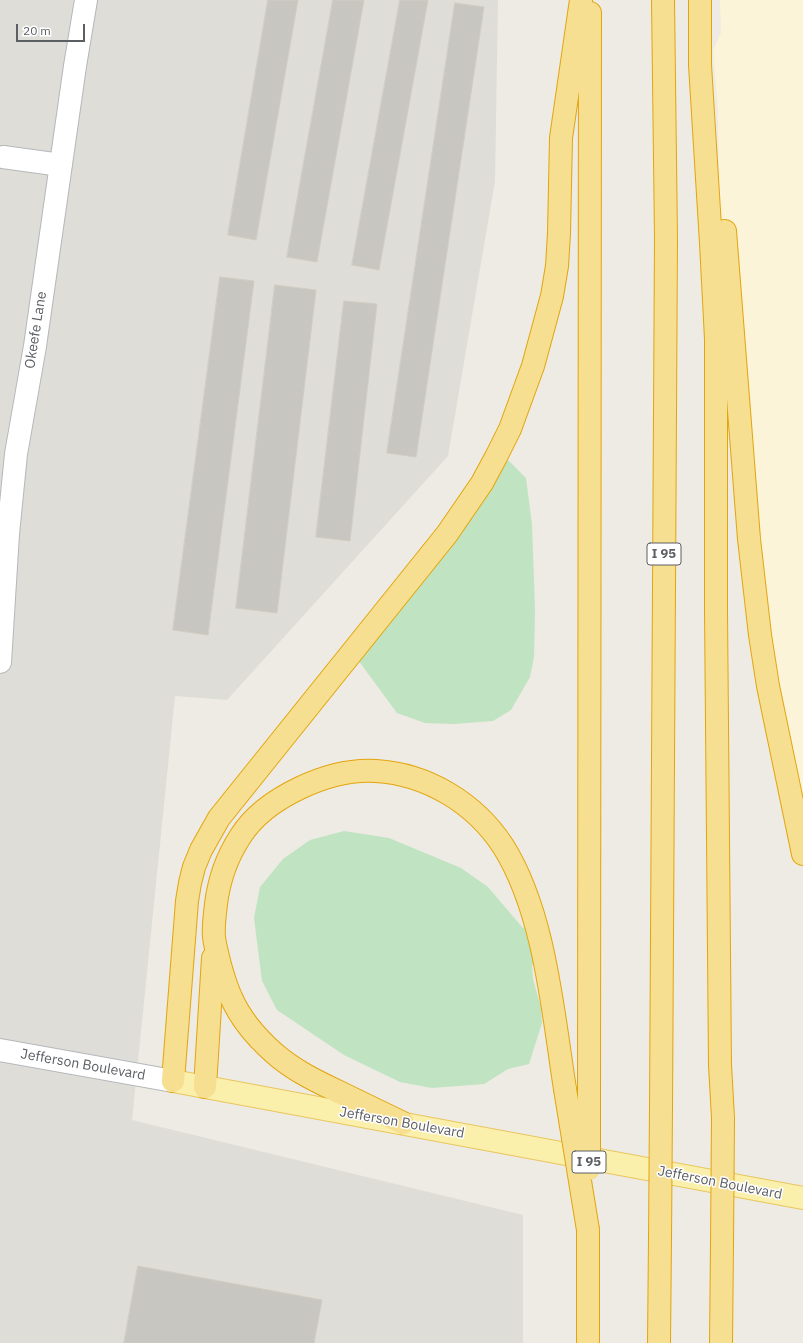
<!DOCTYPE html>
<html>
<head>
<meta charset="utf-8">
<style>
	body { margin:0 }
	#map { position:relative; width:803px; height:1343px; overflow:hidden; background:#edebe3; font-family:"IBM Plex Sans",sans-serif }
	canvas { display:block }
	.scale { position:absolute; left:16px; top:24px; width:69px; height:18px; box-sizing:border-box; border:2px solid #5b5e63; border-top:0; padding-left:5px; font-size:12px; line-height:14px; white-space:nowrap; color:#5b5e63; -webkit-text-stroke:3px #fff; paint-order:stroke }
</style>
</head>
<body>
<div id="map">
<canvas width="803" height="1343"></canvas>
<div class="scale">20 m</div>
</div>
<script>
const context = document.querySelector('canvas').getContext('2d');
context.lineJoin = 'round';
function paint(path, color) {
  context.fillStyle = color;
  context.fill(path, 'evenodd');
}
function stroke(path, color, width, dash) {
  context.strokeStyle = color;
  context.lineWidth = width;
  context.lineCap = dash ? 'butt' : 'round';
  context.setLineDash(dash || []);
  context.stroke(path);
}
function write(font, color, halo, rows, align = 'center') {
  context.font = font + ' "IBM Plex Sans",sans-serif';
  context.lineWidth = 3;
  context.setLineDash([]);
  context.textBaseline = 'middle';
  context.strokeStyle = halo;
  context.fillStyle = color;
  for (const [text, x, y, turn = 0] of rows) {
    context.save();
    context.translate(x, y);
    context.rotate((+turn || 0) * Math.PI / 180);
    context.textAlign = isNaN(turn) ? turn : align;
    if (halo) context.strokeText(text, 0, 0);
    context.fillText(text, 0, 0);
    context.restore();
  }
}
paint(new Path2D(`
	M720,0H803V826L759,595L722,246L719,193L718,111L713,50L721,33Z`), '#fcf4d9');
paint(new Path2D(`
	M0,0H498L495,181L448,456L227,700L175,696L132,1120L523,1215V1343H0Z`), '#deddd7');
paint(new Path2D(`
	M505,457L526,478L532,524L535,609L534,657L530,677L511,710L493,721L454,724L425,723L397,713L358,660Z
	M344,831L389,838L461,868L488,887L522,927L544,941L543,953L532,965L533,979L541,1008L542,1023L529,1064L508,1069L484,1084L432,1088L400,1082L344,1055L277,1010L262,981L254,918L260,887L283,859L310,840Z`), '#c0e3c1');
const building = new Path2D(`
	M268,0H298L256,240L228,235Z
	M333,0H364L317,262L287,257Z
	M400,0H428L379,270L352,265Z
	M455,3L484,7L416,457L387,453Z
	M220,277L254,281L208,635L173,630Z
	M275,285L316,290L277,613L236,608Z
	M344,301L377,304L350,541L316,537Z
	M138,1266L322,1300L314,1343H124Z`);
paint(building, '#c8c6c0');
stroke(building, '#d1cdc1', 1);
const minor = new Path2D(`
	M3,157L61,165
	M0,662L8,534L16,454L35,346L75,66L86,0
	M0,1050L173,1081`);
const major = new Path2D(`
	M173,1081L803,1198`);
const highway = new Path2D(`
	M700,0V65L711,243L716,339V611L720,1065L723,1118
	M725,231L749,539L760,635L768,686L803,854
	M173,1081L187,901L190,883L194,867L201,850L219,818L447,534L482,483L496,457L510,429L533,366L552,296L557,266L559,233L561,138L581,0
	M205,1087L213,958
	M589,1094L590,13
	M661,1108L666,238L663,0
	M403,1123C382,1113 360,1102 339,1092C316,1081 293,1070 274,1053C257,1038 240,1018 231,997C226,987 223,975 220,965C218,956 215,946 214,937C213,926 215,914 216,904C219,880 227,857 240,837C265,797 330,768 376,771C427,774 475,803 503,846C545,912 553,1013 565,1089
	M588,1343V1230
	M659,1343L660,1239
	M721,1343L722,1244`);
stroke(minor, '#b5b8bc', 24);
stroke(major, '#e9c660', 24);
stroke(highway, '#e2a50e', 24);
stroke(minor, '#fff', 22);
stroke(major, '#faefab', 22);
stroke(highway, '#f6df90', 22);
const highwayBridge = new Path2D(`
	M565,1089L588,1230
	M589,1169V1094
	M660,1239L661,1108
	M722,1244L723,1118`);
stroke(highwayBridge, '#e2a50e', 24, []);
stroke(highwayBridge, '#f6df90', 22);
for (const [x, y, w] of [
	[664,554,34],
	[589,1162,34]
]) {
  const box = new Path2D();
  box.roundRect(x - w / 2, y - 11, w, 22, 3);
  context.fillStyle = '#fff';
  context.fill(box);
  stroke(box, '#5b5e63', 1);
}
write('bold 13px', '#5b5e63', null, [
	["I 95",664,554],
	["I 95",589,1162]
]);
write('14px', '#5b5e63', '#fff', [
	["Okeefe Lane",36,330,-81],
	["Jefferson Boulevard",83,1065,10],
	["Jefferson Boulevard",402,1123,10],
	["Jefferson Boulevard",720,1183,11]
]);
</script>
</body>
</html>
